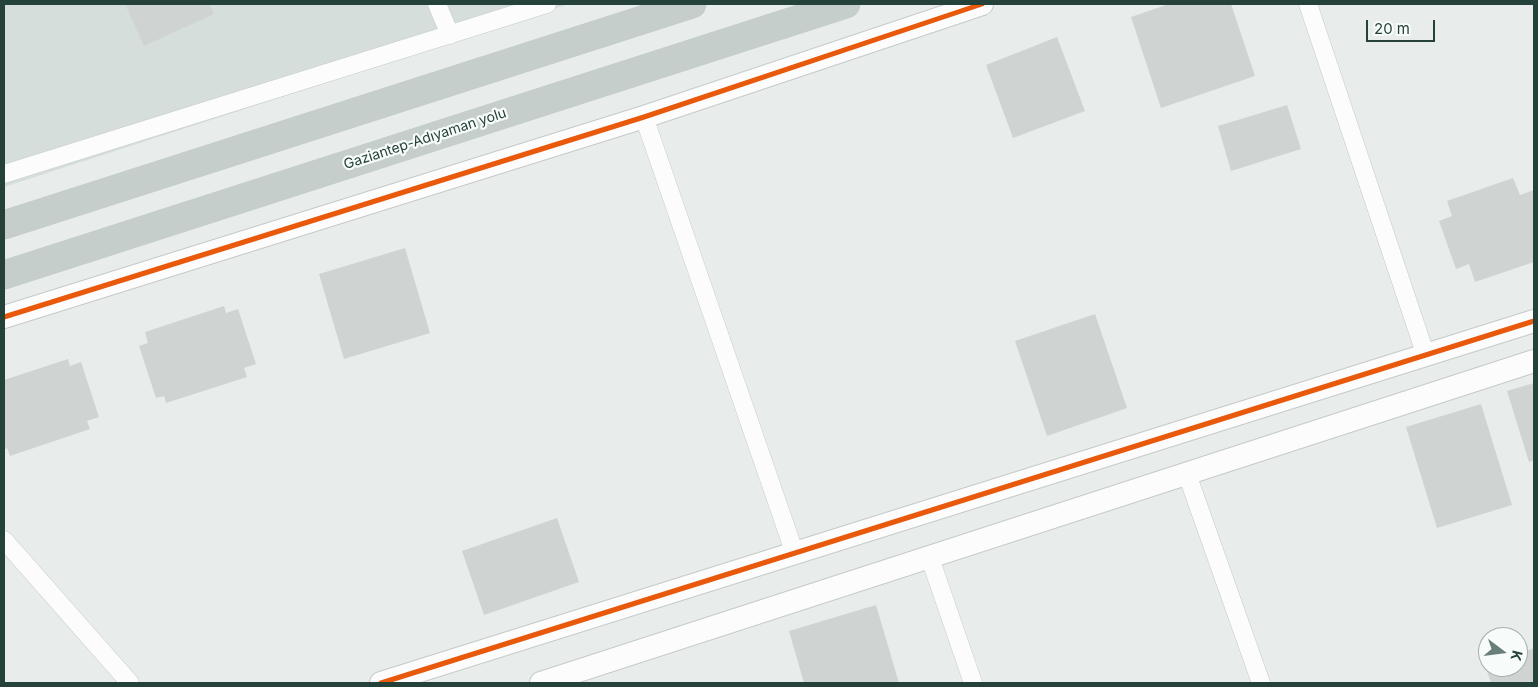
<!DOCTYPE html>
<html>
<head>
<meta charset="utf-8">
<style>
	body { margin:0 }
	#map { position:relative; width:1538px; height:687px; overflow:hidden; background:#e8edeb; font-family:Inter,sans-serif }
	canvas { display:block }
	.frame { position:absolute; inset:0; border:5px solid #24423a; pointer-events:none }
	.north { position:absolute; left:1478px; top:627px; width:50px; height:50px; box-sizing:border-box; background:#f7fbf9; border:1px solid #a3b1ad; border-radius:50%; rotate:105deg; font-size:14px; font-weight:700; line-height:20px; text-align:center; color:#24423a }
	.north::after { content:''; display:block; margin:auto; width:18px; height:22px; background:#697e78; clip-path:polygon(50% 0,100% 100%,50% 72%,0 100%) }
	.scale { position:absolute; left:1366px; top:20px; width:69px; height:22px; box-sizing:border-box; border:2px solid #24423a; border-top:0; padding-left:6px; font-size:15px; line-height:18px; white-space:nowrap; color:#24423a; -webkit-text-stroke:4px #f7fbf9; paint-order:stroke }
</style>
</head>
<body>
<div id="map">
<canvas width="1538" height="687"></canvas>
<div class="frame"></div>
<div class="north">K</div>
<div class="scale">20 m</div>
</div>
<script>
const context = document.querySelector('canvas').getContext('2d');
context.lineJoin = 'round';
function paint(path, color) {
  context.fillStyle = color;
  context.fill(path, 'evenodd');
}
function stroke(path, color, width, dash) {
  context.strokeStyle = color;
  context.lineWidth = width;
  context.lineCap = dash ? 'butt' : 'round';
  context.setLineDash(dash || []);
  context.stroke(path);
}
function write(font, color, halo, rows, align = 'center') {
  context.font = font + ' Inter,sans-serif';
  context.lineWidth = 4.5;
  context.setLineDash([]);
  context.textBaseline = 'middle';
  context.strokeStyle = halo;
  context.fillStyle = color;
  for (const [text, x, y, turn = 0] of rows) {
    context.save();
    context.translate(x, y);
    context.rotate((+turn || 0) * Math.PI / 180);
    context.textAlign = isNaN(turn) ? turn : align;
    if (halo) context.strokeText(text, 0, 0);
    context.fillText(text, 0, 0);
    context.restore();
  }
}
paint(new Path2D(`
	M4,4H569L4,187Z`), '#d6dedb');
paint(new Path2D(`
	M125,4H209L214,14L144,46Z
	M1169,4H1231L1255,76L1161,108L1131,17Z
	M1057,37L1085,111L1013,138L986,65Z
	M1287,105L1301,149L1231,171L1218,126Z
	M1513,178L1520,195L1534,190V262L1475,282L1469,264L1456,269L1439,221L1452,216L1447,201Z
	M405,248L430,333L344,359L319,274Z
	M224,306L226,313L238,309L256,364L244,368L247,377L166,403L164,396L156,398L139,346L148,343L145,332Z
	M1095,314L1127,408L1047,436L1015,341Z
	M68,359L70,366L81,362L99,417L87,421L90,429L10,456L7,448L4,450V380Z
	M1534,383V460L1529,462L1507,391Z
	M1481,404L1512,505L1437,528L1406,427Z
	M557,518L579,582L484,615L462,551Z
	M876,605L899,683H804L789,631Z
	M1534,648V683H1491L1485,665L1518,667V654Z`), '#cfd4d2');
const minor = new Path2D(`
	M437,4L450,35
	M1308,4L1426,356
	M644,117L795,554
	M4,174L547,4
	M1187,474L1261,683
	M4,540L130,683
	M930,558L973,683`);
const tertiary = new Path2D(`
	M4,317L644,117L982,4
	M381,683L1534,321
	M541,683L1534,361`);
const trunk = new Path2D(`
	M4,225L692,4
	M4,275L846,4`);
stroke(minor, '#c5cac8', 19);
stroke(tertiary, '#c5cac8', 24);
stroke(trunk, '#c3ccc9', 29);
stroke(minor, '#fcfcfc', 18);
stroke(tertiary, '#fcfcfc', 22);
stroke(trunk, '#c6cecc', 28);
stroke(new Path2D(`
	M4,317L644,117L982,4
	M381,683L1534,321`), '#e8590c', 5);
write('14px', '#24423a', '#f7fbf9', [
	["Gaziantep-Adıyaman yolu",425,139,-18]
]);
</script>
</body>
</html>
